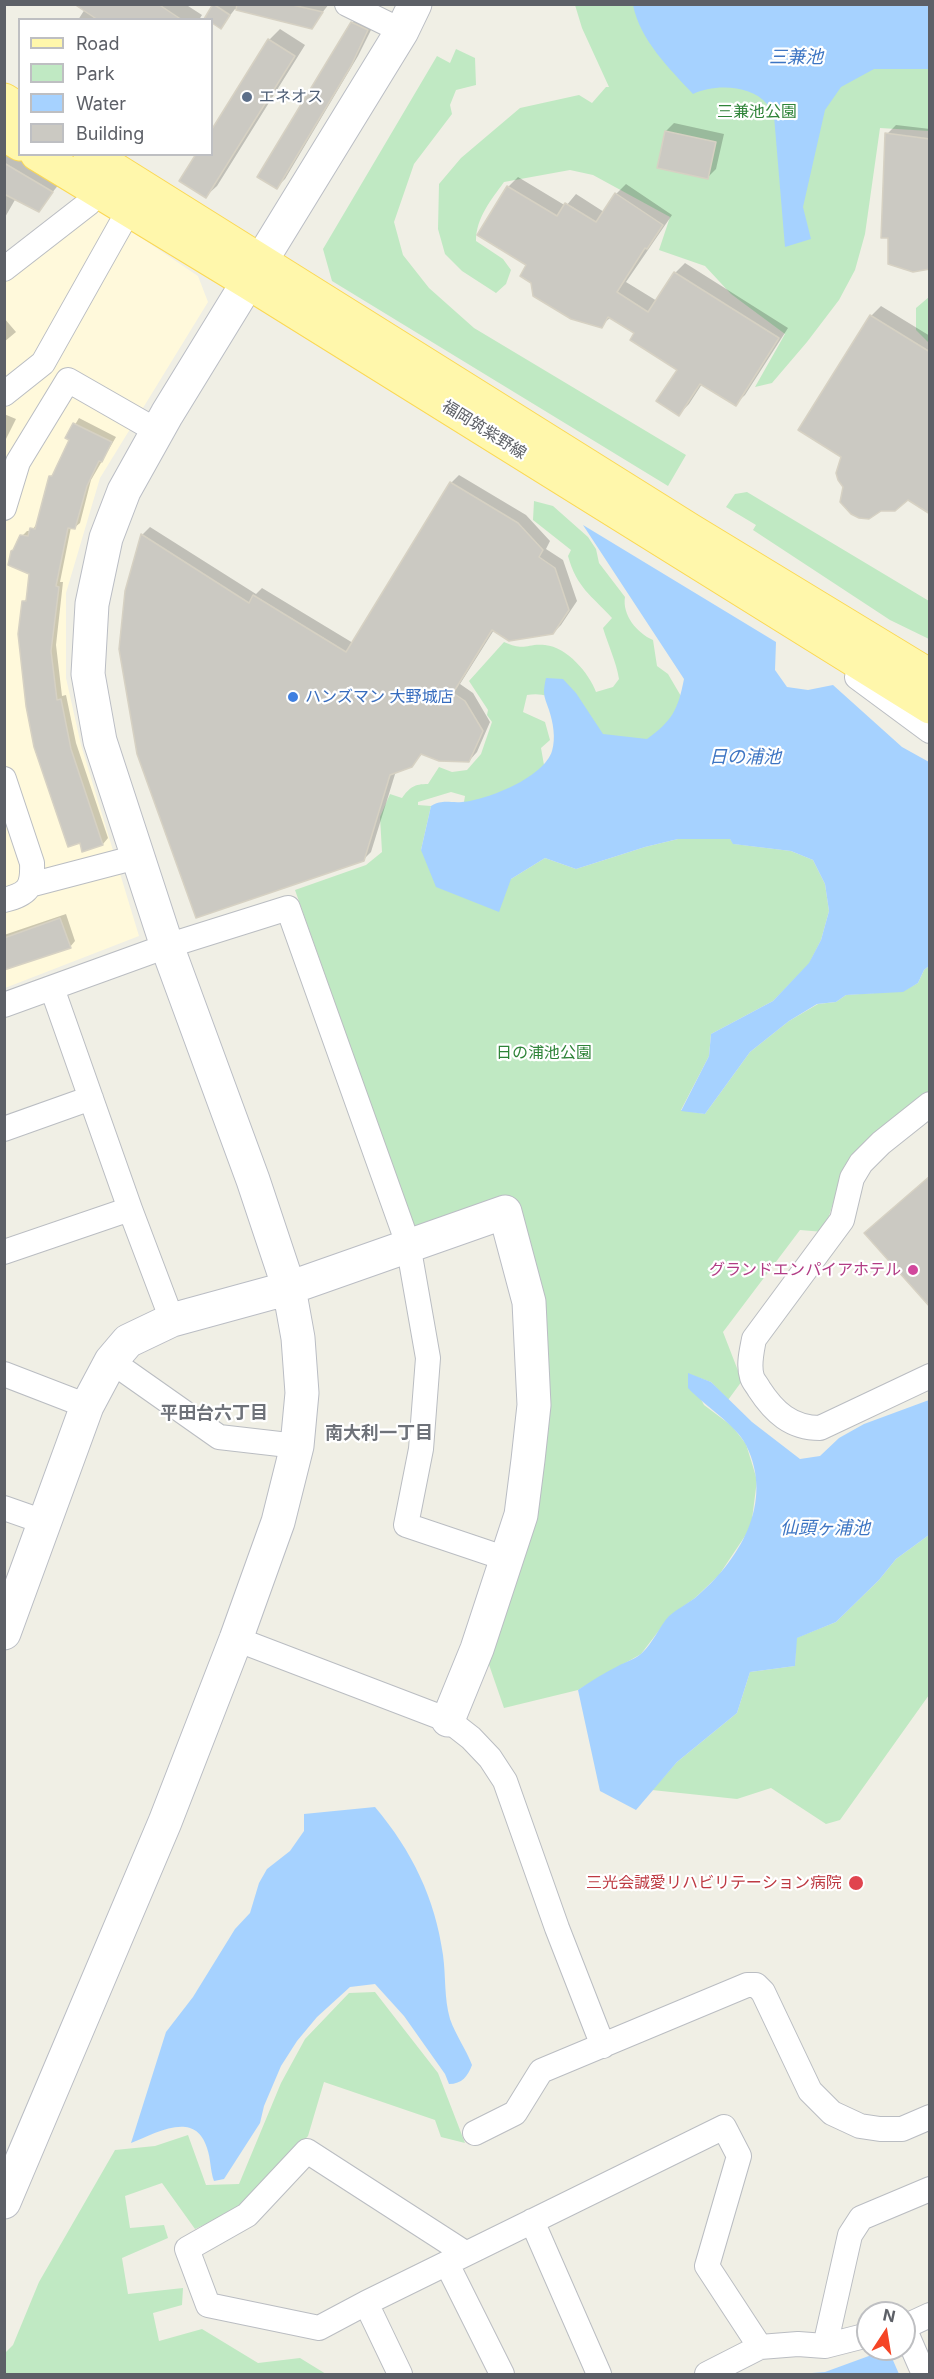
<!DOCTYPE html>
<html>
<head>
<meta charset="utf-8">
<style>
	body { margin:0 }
	#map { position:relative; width:934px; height:2379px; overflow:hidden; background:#f0efe5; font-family:Inter,sans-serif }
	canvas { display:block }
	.frame { position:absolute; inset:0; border:6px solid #5d6067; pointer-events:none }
	.legend { position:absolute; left:18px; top:18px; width:195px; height:138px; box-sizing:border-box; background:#fff; border:2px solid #bebfc2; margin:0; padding:8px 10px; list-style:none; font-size:18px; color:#5d6067 }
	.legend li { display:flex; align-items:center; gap:12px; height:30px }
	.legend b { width:30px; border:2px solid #bebfc2 }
	.north { position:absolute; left:856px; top:2301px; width:60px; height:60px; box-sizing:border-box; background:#fff; border:2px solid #bebfc2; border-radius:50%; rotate:12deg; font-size:16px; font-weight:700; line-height:24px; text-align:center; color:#5d6067 }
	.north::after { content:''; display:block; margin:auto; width:21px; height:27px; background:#f54526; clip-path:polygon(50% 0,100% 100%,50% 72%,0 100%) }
</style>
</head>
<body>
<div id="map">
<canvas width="934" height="2379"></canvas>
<div class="frame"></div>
<ul class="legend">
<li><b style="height:8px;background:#fff7ab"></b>Road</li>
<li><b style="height:16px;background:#c0e9c3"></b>Park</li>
<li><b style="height:16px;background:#a6d2ff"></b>Water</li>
<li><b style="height:16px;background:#cbc9c2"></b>Building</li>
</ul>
<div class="north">N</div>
</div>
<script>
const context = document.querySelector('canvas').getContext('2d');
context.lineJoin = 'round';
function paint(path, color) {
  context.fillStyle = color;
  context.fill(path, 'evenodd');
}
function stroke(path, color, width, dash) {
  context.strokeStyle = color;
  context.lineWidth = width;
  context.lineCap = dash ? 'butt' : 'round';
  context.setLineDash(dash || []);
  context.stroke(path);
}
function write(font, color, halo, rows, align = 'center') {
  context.font = font + ' Inter,"Noto Sans JP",sans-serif';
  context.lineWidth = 4.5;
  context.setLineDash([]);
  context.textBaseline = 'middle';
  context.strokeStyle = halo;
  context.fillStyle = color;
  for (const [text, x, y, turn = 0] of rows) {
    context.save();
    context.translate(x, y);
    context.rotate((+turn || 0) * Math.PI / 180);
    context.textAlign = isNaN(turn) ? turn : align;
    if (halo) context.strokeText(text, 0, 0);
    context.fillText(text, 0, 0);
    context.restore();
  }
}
paint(new Path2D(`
	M94,206L198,276L208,302L100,478L66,593V678L81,745L139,936L5,988V279Z`), '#fff9db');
paint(new Path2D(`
	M575,5H929V131L880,128L865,234L855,270L839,300L807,342L772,383L755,387L785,334L731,294L705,266L659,250L670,217L593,175L570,170L504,182C491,200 476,218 476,241L503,259L511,270L506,284L496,293L462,271L445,254L438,229L439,184L461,158L520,108L579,95L592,103L606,87H609L582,28Z
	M456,49L475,58L476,85L456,90L450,105L452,114L414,164L394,222L403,255L429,288L474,328L686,455L668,486L332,281L323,249L437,56L450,63Z
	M929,297V343L916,330V308Z
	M747,492L929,601V639L890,620L753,530L756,525L726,507L735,494Z
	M534,501L553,506L588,537L596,549L599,563L625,597C622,615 637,633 653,640L657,666L668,674L685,703L660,738L616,753C593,730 565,688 527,695L523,712L545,722L550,740L541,748L547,782L463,808L465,796L451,792L418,802V805L431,806L421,850L511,879L545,858L576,869L645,847L678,839H730L734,844L791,851L813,860L825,884L829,911L821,940L809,964L773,1001L711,1034L709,1056L681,1110L705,1114L750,1052L789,1021L818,1004L836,1002L846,995L903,991L918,983L924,970L929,966V1092L845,1165L824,1232L800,1230L723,1332L742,1381L728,1400L711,1382L688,1374L704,1405L732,1426L746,1444L757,1480L751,1527L719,1575L695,1598L670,1616L641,1654L578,1690L504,1708L486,1656L537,1294L514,1198L415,1229L295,890L366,865L382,852L380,817L390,794L402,798C410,787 414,784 428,784L439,767L452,772L467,770L481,754L492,722L487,715L488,710L469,681L504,642C526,652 526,643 545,645C567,647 589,673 596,692L613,687L619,679C616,661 608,645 603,628L612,618C591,595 577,588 568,556L571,550L533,520Z
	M929,1535V1695L840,1820L826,1824L771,1788L737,1799L652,1790L677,1762L737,1713L750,1672L795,1666L796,1638L836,1622L879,1580L896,1559Z
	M375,1992L438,2073L465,2143L441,2137L435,2120L324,2082L308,2136L238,2209L195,2229L162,2183L125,2196L130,2228L164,2225L168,2238L122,2258L128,2294L183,2288L182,2305L153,2313L159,2341L202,2329L258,2363L300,2358L326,2374H5V2353L13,2345L39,2282L115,2150L155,2146L188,2135L206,2185L239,2184L281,2083L305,2039L349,1993Z`), '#c0e9c3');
paint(new Path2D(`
	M633,5H929V69H874L841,87L825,110L803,207L811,239L785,247L774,116C772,112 770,107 767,104C751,84 713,84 693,94C669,68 640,40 633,5Z
	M583,525L776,642L775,670L787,687L808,690L833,685L902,747L929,762V966L924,970L918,983L903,992L846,995L836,1002L817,1004L789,1021L750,1052L705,1114L681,1111L709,1056L711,1034L773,1001L809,963L821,940L829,911L825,884L813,860L791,851L733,844L730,839H678L645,847L576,869L545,858L511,879L499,912L436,887L421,850L431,806C443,799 449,803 462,802C488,800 544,777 552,751C556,738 553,722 549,710C547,704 544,698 544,692C544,688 545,682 546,678L563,679L576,693L603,734L647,739C672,721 678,710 684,679Z
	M688,1373L711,1382L752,1422L800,1459L820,1456L839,1438L864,1424L929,1400V1535L896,1559L879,1580L836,1622L797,1638L795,1666L750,1672L737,1713L677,1762L636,1810L600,1791L578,1690C591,1681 604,1673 618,1666C625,1662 636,1659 642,1653C653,1643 659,1627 669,1616C677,1609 687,1604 695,1598C739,1561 775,1503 746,1445C736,1425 705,1406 688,1388Z
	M375,1807C412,1851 435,1898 443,1955C446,1977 444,1998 450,2019C456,2036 466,2049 472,2065C468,2076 462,2084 449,2084L445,2074L404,2016L375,1984L350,1987L317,2017L297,2041L281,2066L264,2106L260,2123L224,2179L214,2181C210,2170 211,2159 207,2148C195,2109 155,2134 131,2143L166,2032L193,1997L235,1929L250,1913L259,1883L267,1869L290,1851L304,1831V1814Z
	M888,2349L899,2374H799L825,2372Z`), '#a6d2ff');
paint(new Path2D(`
	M77,4H185L202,15L199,20H78L85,9Z
	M215,4H329L311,27L235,9L221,27L206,18Z
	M360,14L375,22L358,56L285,179L277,187L352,23Z
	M280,29L305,45L217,186L206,196L212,154V132L269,40Z
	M674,123L724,134L716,169L708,177L666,131Z
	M896,125L930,129V267L887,134Z
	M4,147L60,183L38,210L16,198L4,219Z
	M518,177L566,206L576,194L604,212L616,194L626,184L672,215L626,282L657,301L675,273L685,263L788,328L745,395L735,404L702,384L689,404L679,414V369L637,333L611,317L602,325L529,264L479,234L508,187Z
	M881,306L930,336V512L908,498L845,487L843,457L800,429L871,316Z
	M4,318L16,332L4,342Z
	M4,414L16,419L5,441H4Z
	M79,418L116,437L91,480L80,523L74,528L71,527L60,582H63L56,645L62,696L66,695L76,743L108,838L103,844L83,850L24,602L28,597L31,573L22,536L27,531H31L37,524L51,476L56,471L71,440L67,438Z
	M459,475L526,515L550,541L546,549L563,560L577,601L561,625L553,633L494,630L460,684L473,693L490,722L477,752L469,761L423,753L411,766L396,771L371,852L363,860L142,535L150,527L256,594L262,588L353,643L451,483Z
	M66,914L75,941L70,947L4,970V935Z`), '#0003');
const building = new Path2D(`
	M74,4H158L182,20H98Z
	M213,4L230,15L221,29L212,23V20L204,19Z
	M237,4H288L323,12L312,29L236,10Z
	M351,22L368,30L351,66L277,189L257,177Z
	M268,39L295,56L206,198L179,181L196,154H212V129Z
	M665,131L716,142L708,179L657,168Z
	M885,133L930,139V269L913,272L888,264V238H881Z
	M4,163L53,192L39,212L4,194Z
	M507,186L557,216L565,203L596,222L615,193L663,225L647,249L645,248L617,292L648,312L674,272L779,338L736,406L700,384L679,416L656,401L677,370L630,340L634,333L608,317L602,328L571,319L533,296L531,283L520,276L526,265L477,235Z
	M870,315L930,352V514L908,500L895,511H881L869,519L859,518L851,514L840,502L843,487L838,480L836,473L841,457L798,430Z
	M73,423L112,442L102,462L99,461L87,486L75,529L68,528L56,586L59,587L51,651L57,700L61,699L71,749L103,845L82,852L80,843L68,847L34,747L26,706L18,634L22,601H26L29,574L8,565L11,551L13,550L20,535L28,536L30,528L35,529L49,476H52L69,440L65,438Z
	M450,482L518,523L543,550L539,557L555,568L569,610L553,634L509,641L492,630L453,693L465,701L483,731L469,762L439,761L421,754L412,767L390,775L364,861L196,918L137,754L119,649L125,591L141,534L249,603L253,595L346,652Z
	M60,918L71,948L4,970V938Z
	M930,1176V1307L864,1233Z`);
paint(building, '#cbc9c2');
stroke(building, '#d6d1c3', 1.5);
const street = new Path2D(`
	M347,4L402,31
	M4,269L89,203
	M4,394L43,363L129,210
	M4,508L18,462L68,380L157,431
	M857,677L930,731
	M4,779L32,863C33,888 28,894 4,900
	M30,885L137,857
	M52,988L130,1209L172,1320
	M4,1005L167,946L288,908L408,1244L428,1358L421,1449L406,1525L507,1559
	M930,1104L881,1143L861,1163L852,1178L842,1220L754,1339C752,1350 748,1365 752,1377C753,1381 757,1385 759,1389C774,1412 791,1428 820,1428L930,1376
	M4,1129L91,1098
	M4,1252L130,1209
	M111,1361L219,1437L297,1446
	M4,1374L87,1406
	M4,1508L44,1522
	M236,1639L448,1720L471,1738L490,1758L505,1781L557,1928L603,2046
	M475,2133L515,2113L541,2071L747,1985H756L763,1992L810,2091L832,2113L860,2126L880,2129H902L930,2117
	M532,2221L599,2374
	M447,2264L502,2374
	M366,2303L319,2328L208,2305L187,2249L247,2215L307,2151L465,2253
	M904,2327L930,2315
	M904,2328L924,2374
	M825,2346L850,2235L861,2218L930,2189
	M400,2374L366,2303L724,2127L739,2156L707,2266L760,2347
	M707,2374L760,2347L798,2344L825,2346L868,2335`);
const secondary = new Path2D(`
	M4,1633L87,1406L111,1361L128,1341L172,1320L289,1288L505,1212L529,1302L534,1405L528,1460L521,1515L477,1649L448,1720
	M4,2202L165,1822L236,1639L278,1522L297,1446L302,1393L298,1338L289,1288L253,1180L167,946L100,741L88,674L92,604L106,538L124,491L167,414L402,31L415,4`);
const primary = new Path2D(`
	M4,100L20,110
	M4,134L20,144
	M37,154L249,283L930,707
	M90,154L690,530L930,676`);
stroke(street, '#babdc2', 26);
stroke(secondary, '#babdc4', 35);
stroke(primary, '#fbd853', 35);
stroke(street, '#fff', 24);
stroke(secondary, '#fff', 33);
stroke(primary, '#fff7ab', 33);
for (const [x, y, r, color] of [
	[247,97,6,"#5c6f8a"],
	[293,697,6,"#3f7fe0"],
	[913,1270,6,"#d1479c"],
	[856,1883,8,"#e0444e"]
]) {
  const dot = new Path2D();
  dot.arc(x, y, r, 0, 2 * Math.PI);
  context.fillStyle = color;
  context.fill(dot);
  stroke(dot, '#fff', 2);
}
write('16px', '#4e5e75', '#fff', [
	["エネオス",259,97]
], 'left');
write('16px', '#2f8439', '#fff', [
	["三兼池公園",757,112],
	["日の浦池公園",544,1053]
]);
write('16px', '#5d6067', '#fff', [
	["福岡筑紫野線",484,430,32]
]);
write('16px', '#366cbe', '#fff', [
	["ハンズマン 大野城店",305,697]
], 'left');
write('16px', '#b23c85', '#fff', [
	["グランドエンパイアホテル",901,1270]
], 'right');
write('16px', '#be3a42', '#fff', [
	["三光会誠愛リハビリテーション病院",842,1883]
], 'right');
write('italic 18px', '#3d75c3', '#fff', [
	["三兼池",796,58],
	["日の浦池",745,758],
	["仙頭ヶ浦池",825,1529]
]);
write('bold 18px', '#6e7279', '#fff', [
	["平田台六丁目",214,1414],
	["南大利一丁目",379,1434]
]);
</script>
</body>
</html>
